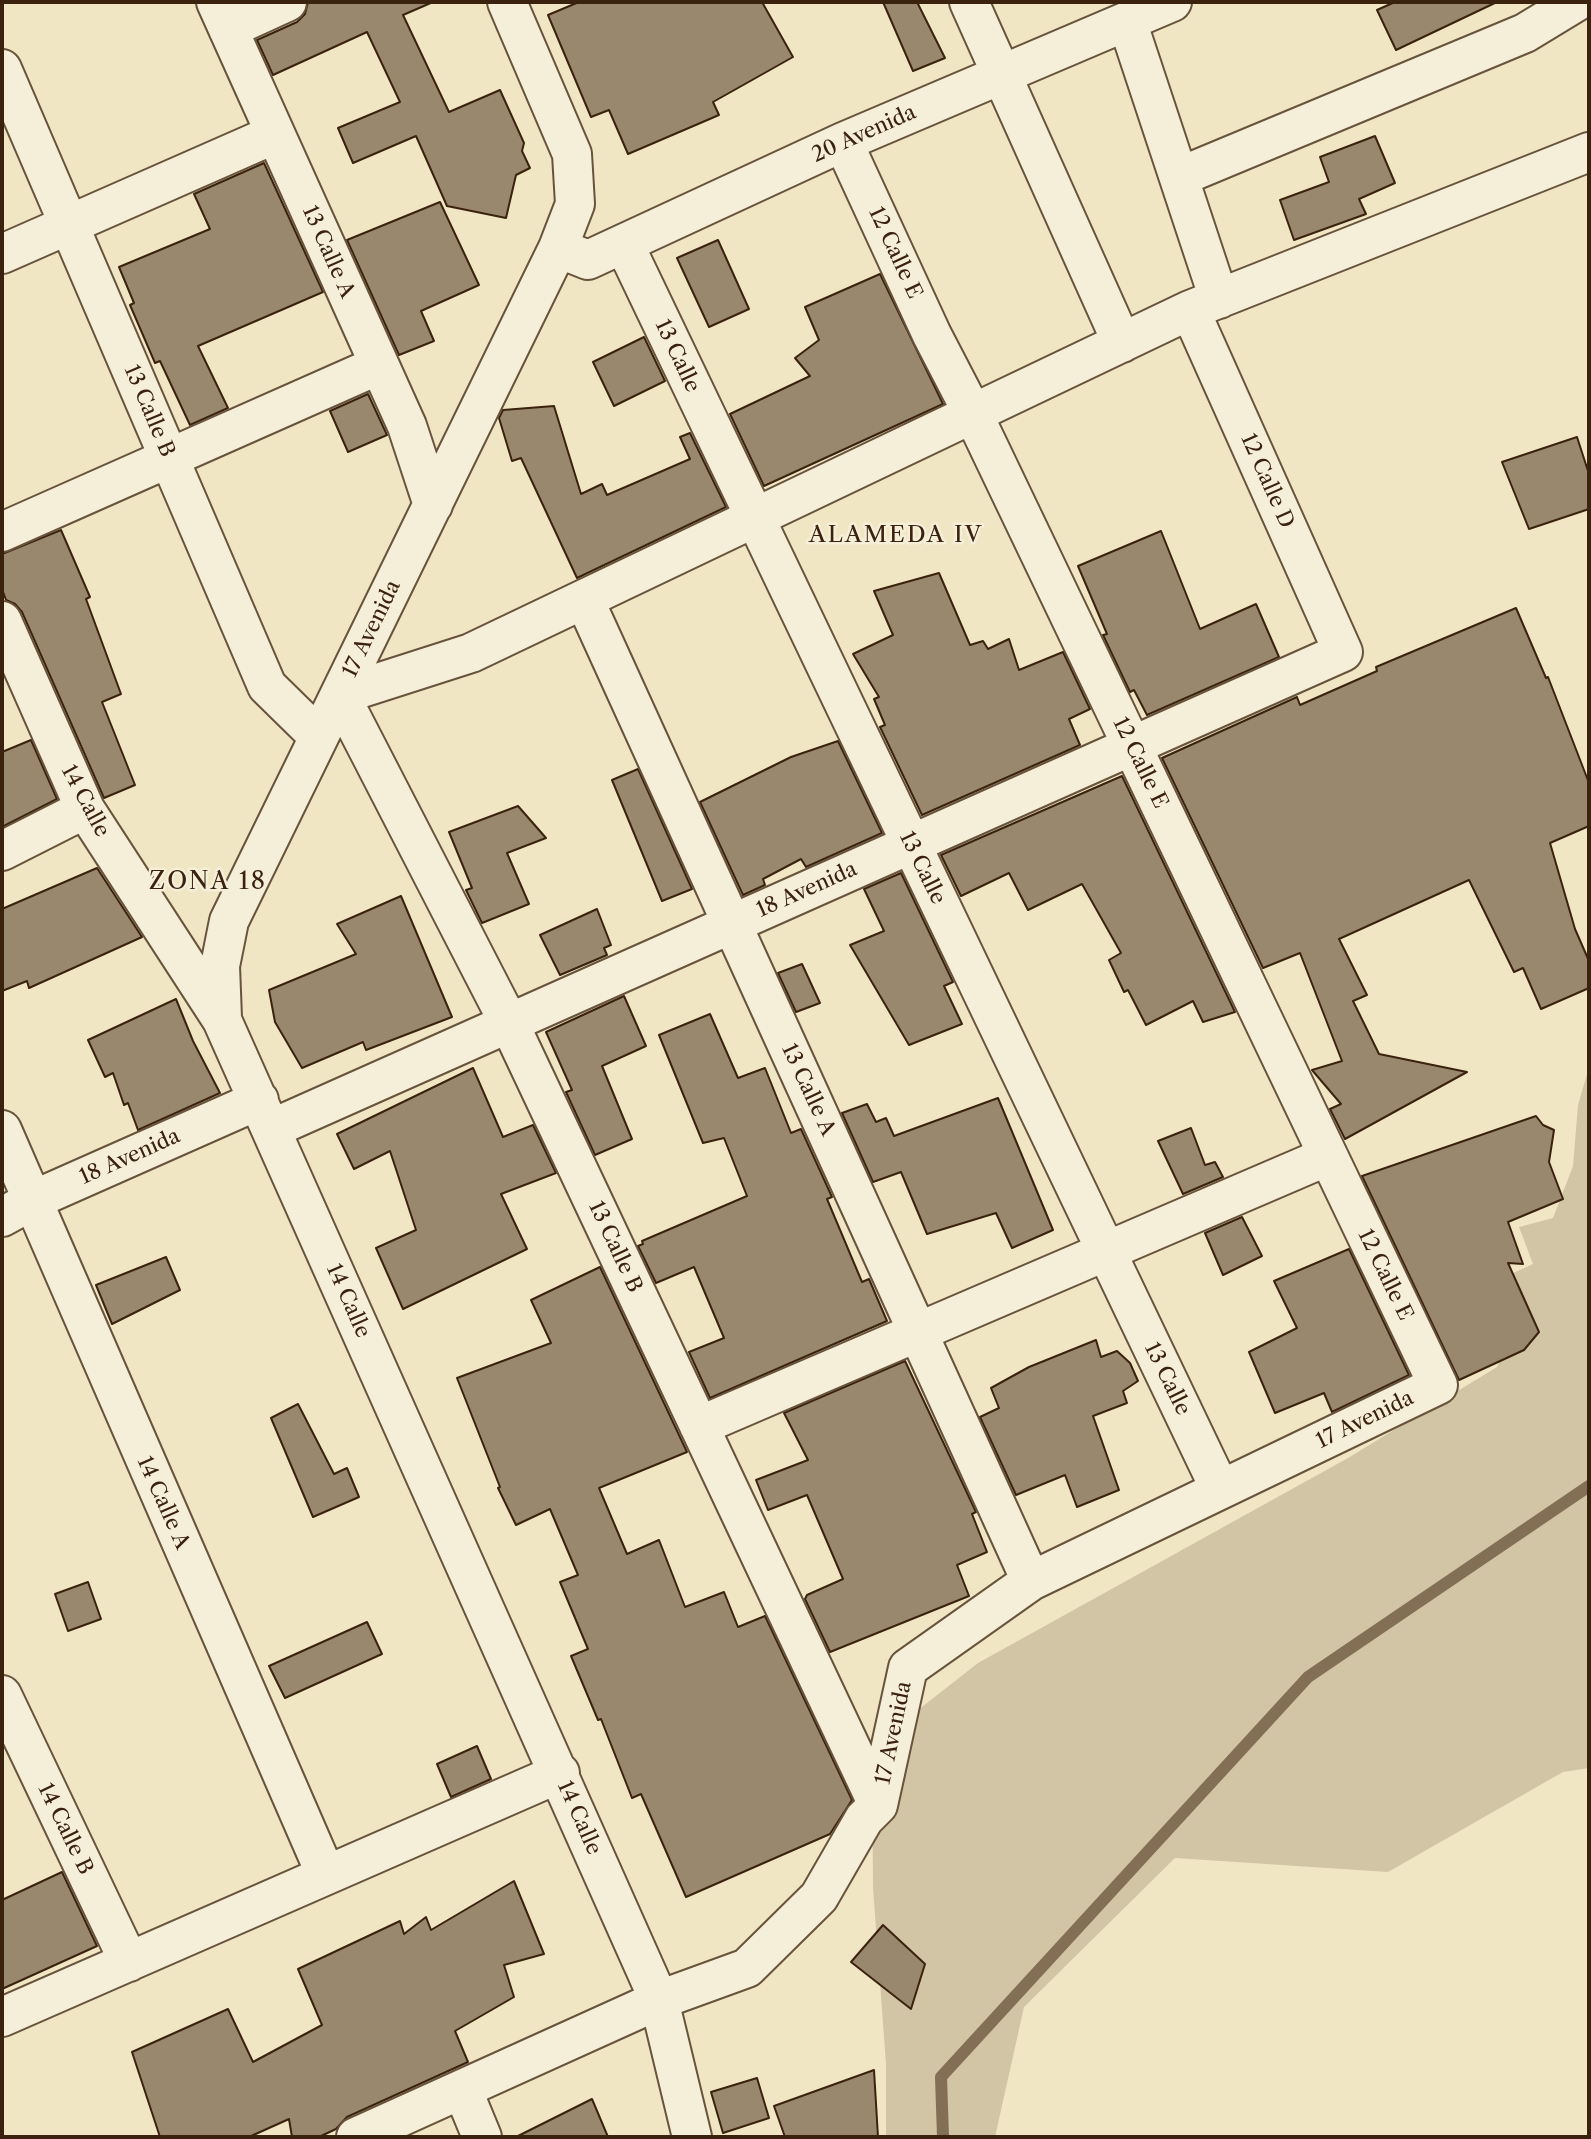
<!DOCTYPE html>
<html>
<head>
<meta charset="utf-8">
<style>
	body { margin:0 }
	#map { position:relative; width:1591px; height:2139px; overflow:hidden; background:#f0e6c4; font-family:"Libre Caslon Text",serif }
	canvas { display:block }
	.frame { position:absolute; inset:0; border:4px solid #3b220f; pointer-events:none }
</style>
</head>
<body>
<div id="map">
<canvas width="1591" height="2139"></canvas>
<div class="frame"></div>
</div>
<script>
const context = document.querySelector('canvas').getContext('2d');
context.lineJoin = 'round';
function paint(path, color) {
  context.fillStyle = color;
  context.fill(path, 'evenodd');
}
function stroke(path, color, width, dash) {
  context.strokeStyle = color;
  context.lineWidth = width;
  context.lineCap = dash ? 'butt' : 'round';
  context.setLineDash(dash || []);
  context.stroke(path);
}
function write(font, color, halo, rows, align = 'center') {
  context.font = font + ' "Libre Caslon Text",serif';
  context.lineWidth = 5;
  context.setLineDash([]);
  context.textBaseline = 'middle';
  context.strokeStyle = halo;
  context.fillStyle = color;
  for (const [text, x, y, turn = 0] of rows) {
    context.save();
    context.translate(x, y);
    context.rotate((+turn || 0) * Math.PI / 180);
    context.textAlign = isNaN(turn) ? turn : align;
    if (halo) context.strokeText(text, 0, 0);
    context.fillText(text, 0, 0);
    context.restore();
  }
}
paint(new Path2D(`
	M1589,1067V1768L1563,1772L1388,1872L1175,1858L1024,2007L995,2137H886V2064L873,1888L872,1746L978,1663L1348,1458L1497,1367L1519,1309L1496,1281L1533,1264L1519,1227L1553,1218L1573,1166L1578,1105Z`), '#d1c5a5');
stroke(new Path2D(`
	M943,2137L941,2077L1308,1677L1589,1486`), '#826f56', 12);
const building = new Path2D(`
	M308,2H433L403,15L449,112L500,90L524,143L522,151L530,168L516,175L506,218L447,206L416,136L353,163L338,128L400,102L367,32L273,75L257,40L297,22L305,14Z
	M579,2H762L793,57L713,102L719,115L628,154L609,110L591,117L548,15Z
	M883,2H917L945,58L913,71Z
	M1395,2H1497L1396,50L1377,10Z
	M1375,136L1395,183L1359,199L1366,214L1294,240L1280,200L1329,182L1320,157Z
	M264,163L323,292L198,346L228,408L190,425L160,361L155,363L130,305L134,303L119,267L210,229L194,194Z
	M440,202L479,285L421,311L434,341L399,355L347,240Z
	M718,240L749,309L709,327L677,258Z
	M880,274L943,404L764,486L730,414L810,376L795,358L819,340L805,307Z
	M644,337L665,381L614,406L593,362Z
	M368,394L387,435L348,452L330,411Z
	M554,406L581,494L602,484L607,495L690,459L680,437L690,433L726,507L577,578L521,458L512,461L499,418L503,410Z
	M1577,437L1589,474V509L1529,529L1502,462Z
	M61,530L90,597L86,599L121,694L102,702L135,785L104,798L22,612L15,604L6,600L2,589V554Z
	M1161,531L1200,629L1256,604L1279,657L1147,715L1134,690L1130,692L1103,635L1107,634L1078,566Z
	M939,573L970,645L983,641L988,649L1009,639L1019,670L1063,652L1090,709L1069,719L1080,745L922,815L880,727L885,725L874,699L879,697L853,654L893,635L874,591Z
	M1516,608L1546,678L1548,677L1589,783V826L1550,843L1575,929L1589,961V988L1541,1009L1523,968L1514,972L1469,880L1339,939L1367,995L1353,1001L1379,1054L1467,1072L1345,1139L1330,1109L1341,1104L1312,1070L1342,1061L1300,953L1263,968L1162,758L1297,697L1300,705L1377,671L1376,667Z
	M31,740L57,799L2,827V752Z
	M838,741L882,833L806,867L801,859L763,879L765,885L743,895L700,802L791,757Z
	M638,769L692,889L662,901L612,780Z
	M1122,776L1235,1012L1203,1022L1193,1001L1146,1025L1128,990L1124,992L1109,960L1121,953L1082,884L1028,910L1009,873L961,896L941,855Z
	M518,806L546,838L507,853L529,904L482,923L466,890L472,888L449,832Z
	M97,868L142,937L29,988L27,981L2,991V909Z
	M901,873L953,982L944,986L962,1024L909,1045L850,945L884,931L864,889Z
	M401,896L452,1017L366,1050L363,1042L302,1068L275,1022L269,990L356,954L337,924Z
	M597,909L611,945L604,948L607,955L560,975L540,935Z
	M802,964L820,1003L796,1012L778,973Z
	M624,996L646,1046L602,1066L632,1139L595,1155L566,1092L572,1090L546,1032Z
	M176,999L193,1041L220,1093L138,1130L128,1103L124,1105L113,1073L105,1077L88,1040Z
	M710,1014L738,1078L765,1068L791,1133L801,1129L832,1197L827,1199L862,1282L869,1279L887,1321L710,1398L689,1352L724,1338L694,1267L656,1283L638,1246L643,1244L642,1241L747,1196L724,1138L703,1143L659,1035Z
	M473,1068L503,1137L533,1125L556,1173L501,1194L527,1249L403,1309L376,1248L416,1230L390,1151L354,1169L337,1134Z
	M998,1098L1053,1230L1012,1248L996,1213L927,1234L901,1172L873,1182L842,1113L867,1104L876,1122L886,1118L894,1136Z
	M1536,1116L1543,1125L1554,1130L1549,1162L1563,1199L1508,1222L1523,1264L1508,1263L1539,1332L1524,1350L1459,1380L1362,1176Z
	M1191,1128L1205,1165L1215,1162L1223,1177L1183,1194L1158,1141Z
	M1242,1217L1262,1256L1223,1275L1205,1233Z
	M1349,1249L1409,1375L1332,1412L1324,1393L1275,1413L1249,1352L1297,1328L1274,1281Z
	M166,1257L180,1290L112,1324L96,1285Z
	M600,1267L687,1452L599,1488L627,1554L659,1540L685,1607L724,1592L738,1627L765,1616L852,1800L830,1834L686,1897L641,1794L632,1798L601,1719L598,1720L571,1656L588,1649L560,1582L578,1575L550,1509L516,1525L498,1488L500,1487L457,1378L551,1343L531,1300Z
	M1096,1340L1101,1357L1117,1351L1130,1363L1138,1381L1123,1391L1127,1403L1093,1416L1119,1490L1077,1507L1065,1475L1016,1495L980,1417L999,1408L991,1388L1029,1367Z
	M905,1361L976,1512L972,1514L987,1552L957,1565L969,1596L830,1652L805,1599L807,1595L843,1579L807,1495L768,1510L756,1480L808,1460L784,1413Z
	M298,1404L334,1474L347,1468L359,1497L313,1517L271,1418Z
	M88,1582L101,1619L68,1631L55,1594Z
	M367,1622L382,1654L285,1698L269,1666Z
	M477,1746L491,1779L451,1797L437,1764Z
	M62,1872L97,1946L2,1989V1900Z
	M514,1881L544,1954L504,1965L514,1997L455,2031L468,2062L347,2117L336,2129L319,2137H292L289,2119L249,2137H160L132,2052L228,2009L253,2062L322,2025L298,1969L400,1921L404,1934L426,1917L431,1930Z
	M883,1925L925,1964L911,2009L851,1962Z
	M874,2070L878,2137H785L774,2106Z
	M757,2078L769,2118L723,2133L711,2092Z
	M592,2099L608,2137H516Z`);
paint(building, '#99886d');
stroke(building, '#3b220f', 2);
const minor = new Path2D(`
	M216,2L407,426L433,505
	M969,2L1122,343
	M1127,21L1219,299
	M228,29L287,2
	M2,69L267,686L319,737
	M1179,177L1525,33L1576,2
	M625,246L1220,1489
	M558,248L588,260L843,142L1172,2
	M2,254L275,134
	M2,532L379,365
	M584,599L1031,1581
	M2,621L85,809L222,1020L659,2000L692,2137
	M2,851L85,809
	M222,1018L220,966L229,921L558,248L575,204L572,154L507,2
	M271,1129L1343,652L1190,310
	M2,1130L326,1875
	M2,1217L31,1201L259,1100
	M699,1426L1328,1156
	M2,1695L129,1962
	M878,1805L509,1023L340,695L471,653L1190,310L1589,152
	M2,2017L560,1773
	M463,2091L482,2137
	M356,2137L659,2000L747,1968L819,1897L864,1819L878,1805L908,1668L1031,1581L1438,1385L973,414L932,335L843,142`);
stroke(minor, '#68533c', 42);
stroke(minor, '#f5efd9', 38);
write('21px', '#3b220f', '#f5efd9', [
	["20 Avenida",864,134,-24],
	["13 Calle A",328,252,66],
	["12 Calle E",895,253,65],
	["13 Calle",677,356,65],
	["13 Calle B",149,411,67],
	["12 Calle D",1267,481,66],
	["17 Avenida",372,629,-64],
	["12 Calle E",1140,763,64],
	["14 Calle",85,801,62],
	["13 Calle",922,868,64],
	["18 Avenida",807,890,-24],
	["13 Calle A",808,1090,65],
	["18 Avenida",130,1157,-24],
	["13 Calle B",615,1247,65],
	["12 Calle E",1385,1275,64],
	["14 Calle",348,1301,66],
	["13 Calle",1167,1379,64],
	["17 Avenida",1365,1420,-26],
	["14 Calle A",163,1503,66],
	["17 Avenida",894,1733,-78],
	["14 Calle",579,1818,66],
	["14 Calle B",65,1829,64]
]);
context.letterSpacing = '2px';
write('23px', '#3b220f', '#f5efd9', [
	["ALAMEDA IV",896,535]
]);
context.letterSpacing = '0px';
context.letterSpacing = '2px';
write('24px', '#3b220f', '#f5efd9', [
	["ZONA 18",208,882]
]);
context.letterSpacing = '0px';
</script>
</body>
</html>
